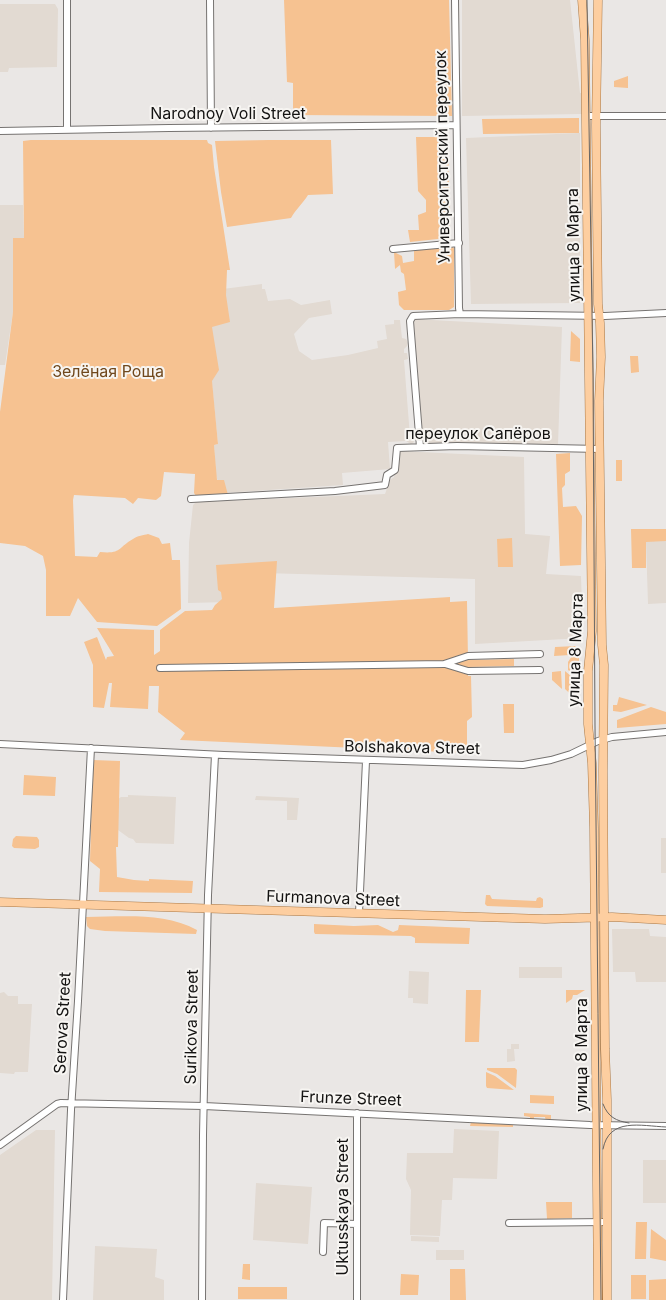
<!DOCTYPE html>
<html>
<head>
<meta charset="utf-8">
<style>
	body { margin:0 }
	canvas { display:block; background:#eae7e5 }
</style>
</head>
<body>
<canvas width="666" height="1300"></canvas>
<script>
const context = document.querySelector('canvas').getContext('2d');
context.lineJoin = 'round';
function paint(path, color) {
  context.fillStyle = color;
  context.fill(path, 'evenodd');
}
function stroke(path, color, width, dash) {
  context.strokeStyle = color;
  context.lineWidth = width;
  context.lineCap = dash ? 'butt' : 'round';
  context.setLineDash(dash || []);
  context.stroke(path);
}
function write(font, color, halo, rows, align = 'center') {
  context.font = font + ' Inter,sans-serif';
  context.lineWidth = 4;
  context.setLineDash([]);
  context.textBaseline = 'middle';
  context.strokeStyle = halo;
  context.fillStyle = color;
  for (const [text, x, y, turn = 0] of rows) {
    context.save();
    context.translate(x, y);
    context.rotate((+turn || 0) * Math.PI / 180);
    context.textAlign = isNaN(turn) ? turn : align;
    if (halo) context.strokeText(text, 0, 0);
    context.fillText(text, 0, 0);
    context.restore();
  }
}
paint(new Path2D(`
	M462,0H570L580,93H582V114L462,116Z
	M0,4H55L58,9L57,67L9,68L8,72H0Z
	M580,133V303L471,304L466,138Z
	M0,205H23L24,238L13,239V312L5,365H0Z
	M262,284V289H265L268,301L290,299L301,305L330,300L332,314L309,318L294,334L299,351L312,360L348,355L378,348L377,341L387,339L385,325L394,324V320H400L402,338L406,339L408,343L407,346L404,349V353H407L408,359L404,360L410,437L413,439L414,442L411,444L406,441L388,442L390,469L342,473L343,485L224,493L221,492L216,475L214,445L218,444L206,323L207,291Z
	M413,319L562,327L558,445H422Z
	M399,451L524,457L525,534L550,536L546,574L581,576L583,638L475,644V579L228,572V602L188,603L189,543L193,505L196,502L385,494L390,480L394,477Z
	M646,541H666V603L648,604Z
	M128,795L176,797L174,844L136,843L133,839L129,838L118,830V799L121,797H128Z
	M256,796L299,798L297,820H287V801L255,800Z
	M661,838H666V873H661Z
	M612,929H649L650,936L666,937V982H636L635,972H613Z
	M519,967H562V978H519Z
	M409,971L429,972L428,1004L413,1003V998H408Z
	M4,992L8,996H18V1004H32L28,1072H15L14,1074L0,1073V993Z
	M511,1044H519V1049H514L515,1061L507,1062V1049H511Z
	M454,1129L499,1131L497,1179L453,1178L452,1200H442L440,1236L410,1235L411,1190L406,1179L407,1153H453Z
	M36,1130H55L52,1300H0V1155Z
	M643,1160H666V1203H643Z
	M256,1183L312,1187L308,1244L253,1240Z
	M411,1236L439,1237V1242L411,1241Z
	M95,1246L157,1249L155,1277L164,1280V1300H93Z
	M436,1250H464V1260H436Z`), '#e2dad2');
paint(new Path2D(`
	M284,0H449L452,116L293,115V83L287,82Z
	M628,76V88L614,87V81Z
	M579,118V133L483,134L482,119Z
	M416,137H444L448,143L450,235L447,238L410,242L408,230H419L418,215L426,212V200L418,191Z
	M31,140H207L208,143L212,145L214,167L230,270H227L226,295L230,322L212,327L219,370L212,381L218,444L214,445L217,480H224L228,495L196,496L194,493L195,474L164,472L161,496L156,500L138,498L133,504L125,498L74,495L73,500L75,556L97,557L100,552C122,554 117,548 133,539C137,536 144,535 148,534L159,538L162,544L170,543L172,560H180L181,609L157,626L97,622L78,598L70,616H46V570L43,556L25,546L0,543V412L13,312V238H24L23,141Z
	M269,140H331L333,194L308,195C303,203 296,209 291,218L227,227L221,192L215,141Z
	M451,246L454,248V307L449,310H404L399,305L398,292L406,290L404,274L401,272L400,265L395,269L394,252L402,256L403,263L414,261V250Z
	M571,331L580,339V362L570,361Z
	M630,356H638L639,372L631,373Z
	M570,453V471L565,474V485L562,488L563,507L576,506L582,516L581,565L560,566L556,454Z
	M616,460H622V481H616Z
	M631,529H666V541L646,542V568H632Z
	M512,538L513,567H498L497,539Z
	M277,561L274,608L450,597V602L467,601L468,660L514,659V666L468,667V676H471L472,717L467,721V753L180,740L185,733L158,712L159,686H149L148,709L110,707L112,683H109L104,708L93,707V665L84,642L97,637L106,660L107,657L114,656L97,628L154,630V655L160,651V630L185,611L212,610L215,605L222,599L221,592L218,590L216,565Z
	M576,646L570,655L554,656L555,647Z
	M579,649V678L568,670V662L576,650Z
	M561,671L562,689L552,680V672Z
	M565,671L579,683V702L565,689Z
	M619,697L647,705L621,712L613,711V705H617Z
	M503,704H514V733H504Z
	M651,707L666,712V724L617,728V720Z
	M93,760L120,761L118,847H116L117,877L134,880L149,881V879L193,881L192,893L99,892L100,869L90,861Z
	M24,775L56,777L55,796L23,795Z
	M16,836L37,837L39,840V847L35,849L14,848L12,846L13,839Z
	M486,895H490L492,899L536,901L537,898L540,897L543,899V907L540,908L487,906L485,904Z
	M86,917C123,917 164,912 197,930L196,934L105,931L90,929L87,926Z
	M314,924L354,926L378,925L393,932L398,930L399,925L470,928L469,944L415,943V938L411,936L315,934L314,932Z
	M466,990H481L479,1042H465Z
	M566,990H585L577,995H573L572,999L566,1003Z
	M487,1068H515L517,1070L516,1088L497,1074L487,1070Z
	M486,1072L495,1076L514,1090L487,1088L486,1086Z
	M530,1095L554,1096V1104L530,1103Z
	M524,1113L551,1115V1121H546L545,1117H534V1120H530V1117L524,1116Z
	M471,1122L513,1124V1127L470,1126Z
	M546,1202H572V1218L547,1219Z
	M636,1222H647L646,1259H635Z
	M651,1229L666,1240V1261L650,1258Z
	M243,1264H250V1280L242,1279Z
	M450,1269H465L466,1300H450Z
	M401,1274L419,1275L418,1295H400Z
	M631,1275H646V1299H631Z
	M666,1279V1300H649V1280Z
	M238,1287H287V1299H238Z`), '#f6c291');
const minor = new Path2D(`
	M210,0L211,128
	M455,0L459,308L460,314
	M586,116H666
	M67,129V0
	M0,131L169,128L456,125
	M393,249L459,243
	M420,447L410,321L413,316L460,314L605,316L666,313
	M191,499L335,491L385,485L387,475L395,470L397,448L457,446L600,449
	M445,664L468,671L540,670
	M160,668L444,664L468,656L540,654
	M0,744L224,755L523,765L551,760L571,754L598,741L612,737L666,732
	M359,913L366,761
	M0,1145L57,1104L61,1103L204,1106L590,1125L666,1126
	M509,1223L607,1222
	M323,1252L324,1223L357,1224
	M63,1300L71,1110L78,1001L91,748
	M202,1300L203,1135L208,895L215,755
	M357,1300V1113`);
const major = new Path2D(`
	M582,0L585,40L592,631L588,671V724L592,763L594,828L598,1300
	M598,0L596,125L598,304L600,323L601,357L599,401L602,645L604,665L603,771L605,1049L607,1100V1300
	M0,902L545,919L612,917L666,920`);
stroke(minor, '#767371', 8);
stroke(major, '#aa7845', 9);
stroke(minor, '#fff', 6);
stroke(major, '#fdcea0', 8);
stroke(new Path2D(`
	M587,0L593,375L595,726L601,1300
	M603,1104C608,1117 616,1121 629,1123
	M603,1149C609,1117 641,1126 666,1127`), '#676564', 1);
write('16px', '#141312', '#f7f5f2', [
	["Narodnoy Voli Street",228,114],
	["Университетский переулок",443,157,-91],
	["улица 8 Марта",574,245,-91],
	["переулок Сапёров",478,434],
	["улица 8 Марта",576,650,-88],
	["Bolshakova Street",412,748,1],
	["Furmanova Street",333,899,2],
	["Serova Street",63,1023,-87],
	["Surikova Street",192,1027,-89],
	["улица 8 Марта",582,1055,-90],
	["Frunze Street",351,1099,2],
	["Uktusskaya Street",343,1207,-90]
]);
write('16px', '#70481d', '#f7f5f2', [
	["Зелёная Роща",108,372]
]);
</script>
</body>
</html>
